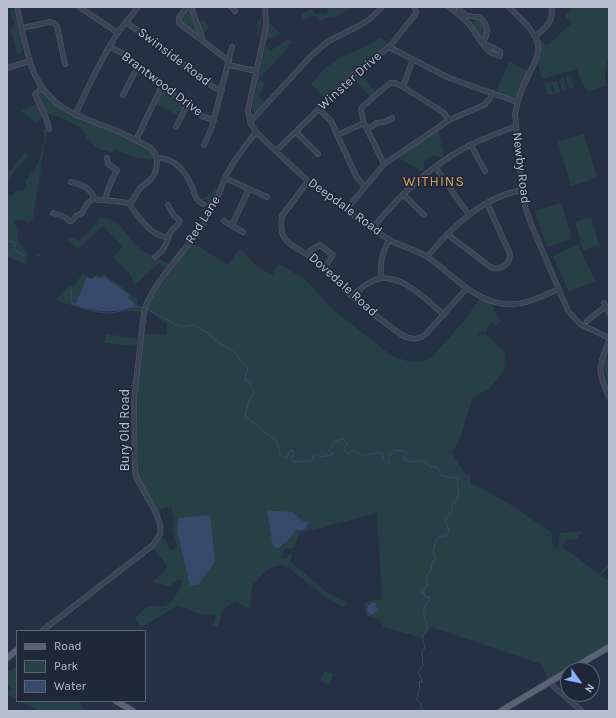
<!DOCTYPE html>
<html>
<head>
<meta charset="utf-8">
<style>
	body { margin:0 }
	#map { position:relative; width:616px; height:718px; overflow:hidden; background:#253044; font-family:Karla,sans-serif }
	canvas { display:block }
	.frame { position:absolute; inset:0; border:8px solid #b7becd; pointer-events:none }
	.legend { position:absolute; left:16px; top:630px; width:130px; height:72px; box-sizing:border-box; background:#1e2839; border:1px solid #5b6474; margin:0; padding:5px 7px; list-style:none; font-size:12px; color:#b7becd }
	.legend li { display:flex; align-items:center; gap:8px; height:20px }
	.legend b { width:20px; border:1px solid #5b6474 }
	.north { position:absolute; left:560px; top:662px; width:40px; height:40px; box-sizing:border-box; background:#1e2839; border:1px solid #5b6474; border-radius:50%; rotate:123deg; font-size:11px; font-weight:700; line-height:16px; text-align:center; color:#b7becd }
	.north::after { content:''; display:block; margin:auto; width:14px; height:18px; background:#8bb1fe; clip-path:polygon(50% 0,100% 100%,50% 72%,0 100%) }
</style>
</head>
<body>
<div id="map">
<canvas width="616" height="718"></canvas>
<div class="frame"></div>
<ul class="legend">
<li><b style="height:5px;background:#586273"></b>Road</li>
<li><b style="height:11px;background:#274045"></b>Park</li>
<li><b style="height:11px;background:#384a6c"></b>Water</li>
</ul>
<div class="north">N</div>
</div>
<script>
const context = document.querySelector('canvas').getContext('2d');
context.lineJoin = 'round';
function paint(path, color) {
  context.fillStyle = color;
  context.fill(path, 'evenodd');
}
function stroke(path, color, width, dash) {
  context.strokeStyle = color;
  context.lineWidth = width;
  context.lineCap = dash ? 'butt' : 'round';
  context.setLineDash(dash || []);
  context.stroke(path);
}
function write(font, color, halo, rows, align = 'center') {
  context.font = font + ' Karla,sans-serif';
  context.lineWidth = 3.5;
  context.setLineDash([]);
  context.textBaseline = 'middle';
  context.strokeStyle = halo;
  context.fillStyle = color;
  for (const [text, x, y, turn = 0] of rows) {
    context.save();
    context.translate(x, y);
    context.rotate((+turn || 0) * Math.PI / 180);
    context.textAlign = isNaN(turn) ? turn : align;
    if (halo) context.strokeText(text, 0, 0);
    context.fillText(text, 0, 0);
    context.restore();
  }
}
paint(new Path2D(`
	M327,7H350L351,9L332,18L331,16L320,21L314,15L304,20L301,14L312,9L315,14L322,13L324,14L329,11Z
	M573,7L609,8V54L605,71V86L588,92L587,89H585L582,80H581L577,69L542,79L538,63L541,54V44L538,37L546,45L549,44L572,23L565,16L573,8Z
	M14,9L23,52L17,54L11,29L15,24L10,12Z
	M187,10L190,11L199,33L198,35L181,23L180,19Z
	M262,15L259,36C256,27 256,23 262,15Z
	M476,18L479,19L485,26L484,34L482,39L466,21L470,19L473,23Z
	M203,20L209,26L203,35L199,23Z
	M266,21L281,33L262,43Z
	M381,37L388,44L351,73L326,99L311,84L324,69L339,58L367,46Z
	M289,39L293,43L288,45L289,47L259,79L265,85L259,96L265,102L258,111L254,112L252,110L265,46L266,45L270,51Z
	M509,62L529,71L517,96L513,99L496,92Z
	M360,74L376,93L370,97L354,79Z
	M571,76L574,87L569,89L566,77Z
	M564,78L567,90L562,91L559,80Z
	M557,80L560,92L555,93L552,82Z
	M550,82L553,94L548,95L544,84Z
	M165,92L183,105L184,107L181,111H177L175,114L156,104L162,93Z
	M40,93H44L56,105L62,110L90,124L110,130L145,147L153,153L154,159C139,159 128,156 115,149L113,153L96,148L87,138L83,130L77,126L64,119L46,113L40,97Z
	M36,104L42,115L36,123L21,111Z
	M43,129L47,130L33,218L29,223L23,220H16L14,223L17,226L19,231L17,234L20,243L27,251L26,264L7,257V193L11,197L18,189L21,192C26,189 27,186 25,181C28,177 33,173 35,169C40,159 47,140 43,129Z
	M438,130L444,156L441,158C431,152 422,159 424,169L422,171L398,158Z
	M584,134L597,178L571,186L558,142Z
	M25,152L29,155L7,180V169L10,171Z
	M215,187L219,190L211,207L205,205L208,202L207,199L201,201L199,200L209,195Z
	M561,203L572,239L547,247L535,211Z
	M100,217C103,218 109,218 112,220C128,228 133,252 153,255V258L156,260L159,258L170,265L167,269L159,263L134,286L131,275L113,257L123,247L103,226L78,249L68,241L70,237L78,241L87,234Z
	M591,217L599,245L583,250L575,222Z
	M192,242L228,265L239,249L244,252L255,265L272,275L279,264L305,279L331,308L392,356L407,361L420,362L432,357L464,321L479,299L493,303L494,311L501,321L497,326L491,321L486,332L481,331L477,335H486L505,352L504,371L489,389L473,397L460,438L452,453L466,475L470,476L471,485H476L511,505L552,533V544L556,549L558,548L560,533L582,531L577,539L567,540L561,546L599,574L609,564V567L600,576L609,581V645L547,680L545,671L541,664L431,627L423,638L383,627V624L380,623V620L366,616L364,602L382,599L377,513L327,526V527L300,532L295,546L292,548H285L281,558L286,559L290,552L292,555L290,561L328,593L347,602L344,607L331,601L286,566C270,562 262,576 252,586L250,609L235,601L223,609L218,627L213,625L216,615L215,614C197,616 194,611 178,605L141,628V631H136L141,628L135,618C140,613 144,608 151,606C156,605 162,608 167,605C173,601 182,587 182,580L179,579L169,586L152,582L166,570L167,566L153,548L160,538L164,539L171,551L177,547L173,529L174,518L171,507L156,510L138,476L137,404L141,348L144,334H167V323C159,320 155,314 147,311V309L158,289ZM267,510L292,512L303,521L289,539L279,548L272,542Z
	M578,244L595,281L569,292L553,256Z
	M83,273L91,278L96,275L100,276L104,274L138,299L137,305L142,308V312L133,311L119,312L120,311L134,307L128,298L130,296L105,277L91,279L87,277L74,306L55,300L68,287L70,289L73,287Z
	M106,334L138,339L137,346L104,343Z
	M605,358L609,360V388L604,369Z
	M17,666V700L7,694L12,689L7,683V670L11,671Z
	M324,671L333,674L330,685L320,682Z
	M19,701H79L85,711H38Z`), '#274045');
paint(new Path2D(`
	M87,277L91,279L95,277L100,278L105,277L130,295L128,298L135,304L134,307C110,314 99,312 75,305Z
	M267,510L292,512L303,521L309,522L304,530H296L289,539L279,548H275L272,542Z
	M210,515L215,561L198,585H190L177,531L179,518Z
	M374,602L376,604L377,611L373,614H369L367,610L368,606Z`), '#384a6c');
stroke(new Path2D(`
	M7,241L13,242L17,252L24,255
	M37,255H39
	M70,286C74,292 68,299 73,305C87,309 106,317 120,311
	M71,302L75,304
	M133,306L144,308
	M147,309L181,327L193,325L208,333L219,343L228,347L237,355L240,361L248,367L245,380L250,382L254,393L249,401L245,416L277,442L280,455L284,458H287L290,451L293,450L294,453L291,458L293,462L307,461L308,462L312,460L314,454L322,457L334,454V453H331L329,450C336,443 332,440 344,439L347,445L345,447L346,452L348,454L352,450C357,452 362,456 367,455C374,455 377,450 383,454V460L390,465L388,458L395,450L405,451L407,453L403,459L404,460L414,462L421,460L431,467L436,466L441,475L454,478V477L458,479C456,484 460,490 458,496C458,499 454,503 452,505C454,511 449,514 446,518V523L449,531L446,536H441L436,540L433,552L436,559L432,562L431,571L427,574V586L422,591V593H424L425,597H429V601C419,611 426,617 427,629C427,632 424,634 422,637L425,648L422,651L423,666L418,672L421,678L422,682H419C421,689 417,694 417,700L421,703V711`), '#384a6c', 1);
const minor = new Path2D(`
	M17,7C22,29 26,55 35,75C51,110 82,117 115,130C127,135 139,142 151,148C159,156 159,171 150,180C147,183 143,185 140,188C135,194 137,198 129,203
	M79,7L118,33
	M187,7L179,17V23L229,61
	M189,7L192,9L203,41
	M231,7L235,11
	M265,7L266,21L265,31L248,110L250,122L256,132C273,148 290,165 307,180C332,202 361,221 388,239C400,246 415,249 427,257C452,273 472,300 504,304C524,306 540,297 559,289
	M449,7C455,12 462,17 468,23C477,33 485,55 500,56V51L483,43
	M509,7C517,16 528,24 534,35C544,50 534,64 527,78C521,90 517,102 515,114L522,190L524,203L531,224L568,311L580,324L609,338
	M459,9L467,16L480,17C489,27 489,31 483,43
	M126,22L215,88L222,91
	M22,28L50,22L54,23L57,26L65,64
	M535,36C545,29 555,20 551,7
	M110,47L126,55L137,68L204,117L214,120
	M389,47L449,78L517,102
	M229,65L256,71
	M7,68L30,61
	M403,87L413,59
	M42,88L35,94L46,118L49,129
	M123,95L137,68
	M319,109L331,121L356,176L365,187
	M75,115C88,88 100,60 117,34C123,25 131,16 138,7
	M250,122L310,57L327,42L362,24L370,19L382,7
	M176,127L187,105
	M367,129L373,126L376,123L385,122L392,118
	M296,132L318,154
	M337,135L364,123
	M136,140L162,86
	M204,145L212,127L232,47
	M471,145L485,171
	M276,151L353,75L389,47L414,16L416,13L415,7
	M157,158C176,158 186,172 193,189C195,195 196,201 203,204
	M384,164L364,123L361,111L362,107L390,83H395L403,87L443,112L449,120
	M435,167L469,215
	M225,178L267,197
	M308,181L282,216C281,224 280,233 286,240C293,249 314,256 324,266C332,273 338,284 346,291C363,308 383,321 402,335C411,340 418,340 426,334L467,288
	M71,182C81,184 91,188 94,198
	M403,194L424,215
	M105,200C108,189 111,180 117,170L108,164L107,158
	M346,210L384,164L449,120L484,105L489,100L493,93
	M53,213L65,217L69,221H72L76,216L82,213L87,204L94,198L98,200L115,201L129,203C133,210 148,230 155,233C159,235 163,236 167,238
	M224,221L243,232
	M232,225L249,189
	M373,228C400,194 431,165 470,145C485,138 500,132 516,126
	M447,234L492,268C502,270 510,264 510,254L487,203
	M308,254L311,250L320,245L333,255L325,267
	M155,257L162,251L168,240C167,232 175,229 179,223V220L174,216L168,205
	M427,257C452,227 482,197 522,190
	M381,278C380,263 382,253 389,240
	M352,297C357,292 362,286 369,283C395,266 426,299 444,315
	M604,303L609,313
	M587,321L606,306
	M609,341C598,368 597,370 609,397
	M42,631L153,545C155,541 158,538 160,534C164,516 140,491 135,473L134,399L144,312C149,291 169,269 182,252C192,240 201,228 209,215C216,203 220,191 225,178C232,161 245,147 256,132
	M550,682L555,688L582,711`);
const major = new Path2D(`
	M7,658L17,650
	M570,670L609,647
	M116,701L133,711
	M501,711L568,671`);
stroke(minor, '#555e6e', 5.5);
stroke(major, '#434c5d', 7);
stroke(minor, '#3a4353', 4.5);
stroke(major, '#586273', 6);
write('13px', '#b7becd', '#1e2839', [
	["Swinside Road",174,57,37],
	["Winster Drive",350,81,-42],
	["Brantwood Drive",162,84,37],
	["Newby Road",521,168,83],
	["Deepdale Road",345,207,36],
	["Red Lane",203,220,-58],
	["Dovedale Road",343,285,42],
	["Bury Old Road",125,430,-90]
]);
context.letterSpacing = '1px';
write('14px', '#dc9f63', '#1e2839', [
	["WITHINS",434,182]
]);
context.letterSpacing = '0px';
</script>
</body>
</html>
